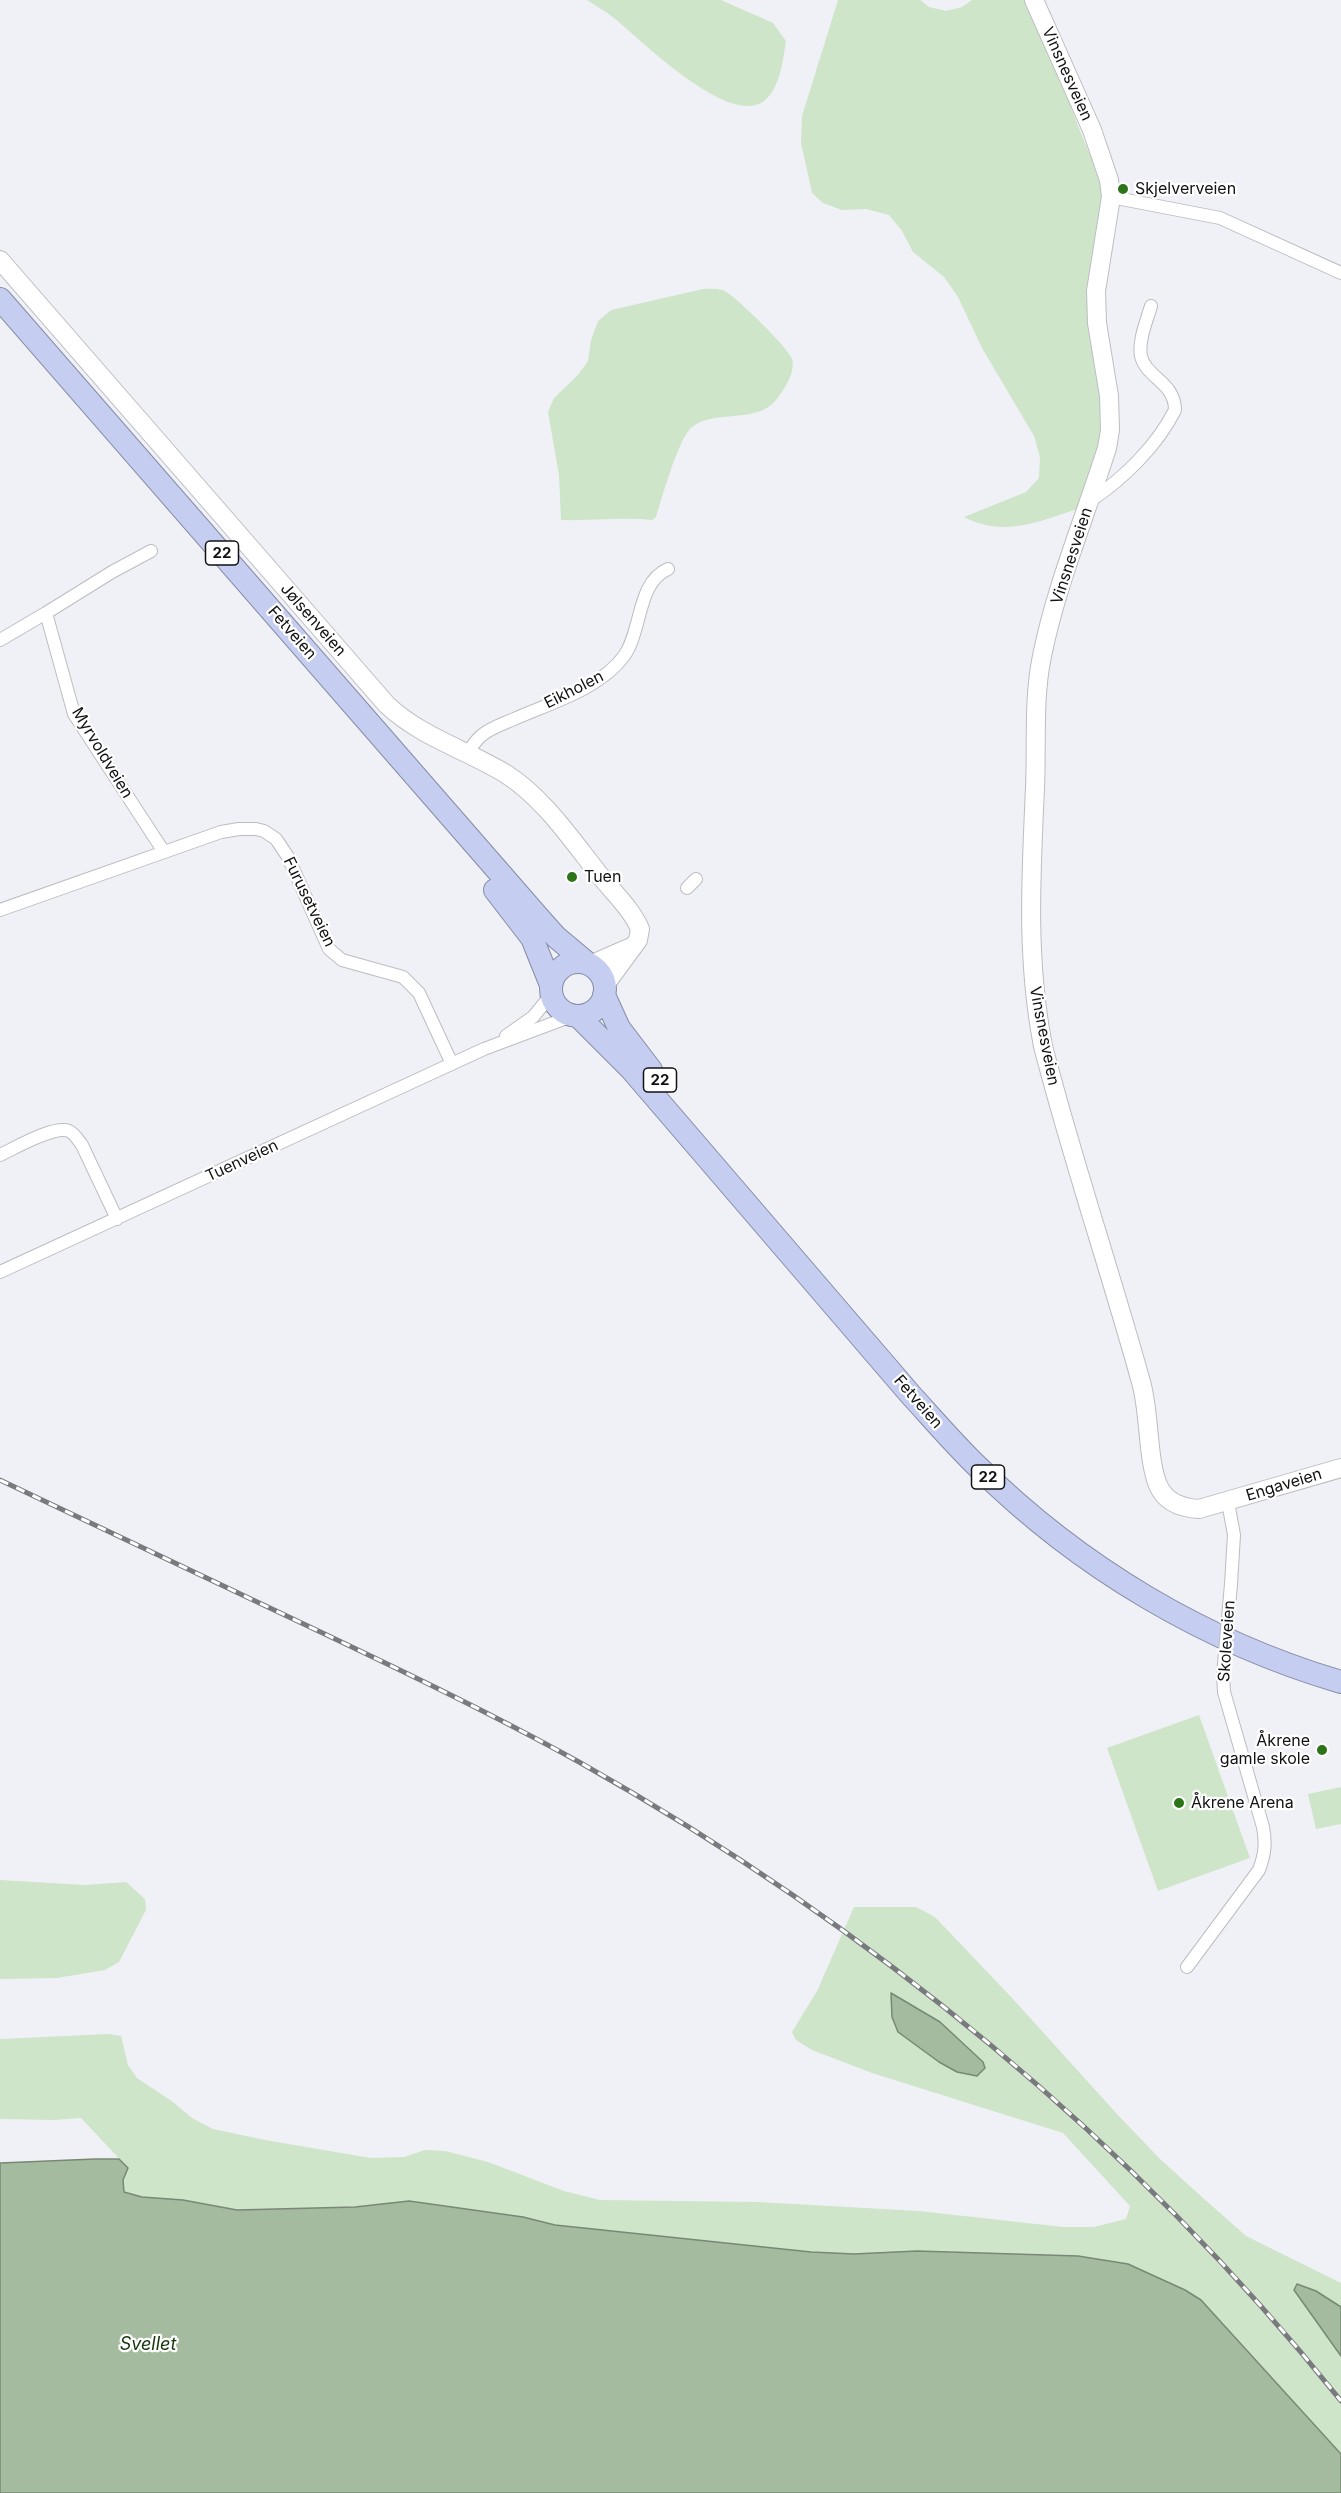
<!DOCTYPE html>
<html>
<head>
<meta charset="utf-8">
<style>
	body { margin:0 }
	canvas { display:block; background:#f0f1f6 }
</style>
</head>
<body>
<canvas width="1341" height="2493"></canvas>
<script>
const context = document.querySelector('canvas').getContext('2d');
context.lineJoin = 'round';
function paint(path, color) {
  context.fillStyle = color;
  context.fill(path, 'evenodd');
}
function stroke(path, color, width, dash) {
  context.strokeStyle = color;
  context.lineWidth = width;
  context.lineCap = dash ? 'butt' : 'round';
  context.setLineDash(dash || []);
  context.stroke(path);
}
function write(font, color, halo, rows, align = 'center') {
  context.font = font + ' Inter,sans-serif';
  context.lineWidth = 4.5;
  context.setLineDash([]);
  context.textBaseline = 'middle';
  context.strokeStyle = halo;
  context.fillStyle = color;
  for (const [text, x, y, turn = 0] of rows) {
    context.save();
    context.translate(x, y);
    context.rotate((+turn || 0) * Math.PI / 180);
    context.textAlign = isNaN(turn) ? turn : align;
    if (halo) context.strokeText(text, 0, 0);
    context.fillText(text, 0, 0);
    context.restore();
  }
}
paint(new Path2D(`
	M587,0H721L773,23L786,41C783,60 780,89 764,101C729,128 640,39 614,18C605,11 596,6 587,0Z
	M838,0H920L929,7L946,11L962,7L972,0H1030L1082,136L1104,188L1094,303L1106,440L1080,508C1041,521 1003,538 964,517L1026,492L1039,478L1040,457L1034,436L982,348L958,297L944,277L913,252L902,231L889,215L866,209L842,210L823,203L812,193L801,143L802,116Z
	M703,289C710,289 719,288 725,291C736,297 789,348 792,359C796,372 784,390 776,400C756,425 714,408 691,428C678,440 662,498 656,517L652,520C622,517 592,521 561,520L559,475L548,412L554,398L578,375L588,361L591,340L598,321L611,310Z
	M1199,1715L1250,1858L1158,1891L1107,1748Z
	M1341,1787V1824L1316,1829L1308,1794Z
	M0,1880L84,1885L126,1882L145,1899L146,1910L119,1962L105,1970L57,1978L0,1979Z
	M854,1907H916L935,1917L1013,1999L1117,2114L1160,2159L1202,2197L1246,2236L1341,2283V2307L1316,2291L1298,2284L1294,2290L1341,2356V2454L1201,2300L1078,2256L917,2251L854,2254L811,2252L555,2225L523,2217L409,2201L355,2207L237,2210L183,2200L142,2197L124,2192L123,2180L128,2168L81,2118L54,2120L0,2119V2039L108,2034L121,2036L128,2065L137,2078L173,2102L192,2118L213,2129L265,2140L371,2158L404,2157L425,2150L445,2151L488,2162L564,2191L600,2200L758,2202L919,2211L1063,2227H1094L1126,2219L1130,2206L1063,2133L872,2073L812,2050L796,2040L792,2032L817,1991Z`), '#cee5c9');
const water = new Path2D(`
	M891,1993L940,2022L983,2062L985,2068L977,2076L957,2072L939,2062L898,2032L892,2017Z
	M95,2159H119L128,2168L123,2180L124,2192L142,2197L183,2200L237,2210L355,2207L409,2201L523,2217L555,2225L811,2252L854,2254L917,2251L1078,2256L1128,2264L1185,2290L1201,2300L1341,2454V2493H0V2163Z
	M1297,2284L1316,2291L1341,2307V2356L1294,2290Z`);
paint(water, '#a4bb9f');
stroke(water, '#788875', 1.5);
const street = new Path2D(`
	M1111,197L1220,218L1341,273
	M1090,501C1123,479 1157,446 1175,410C1175,382 1146,378 1141,356C1138,341 1147,320 1151,306
	M151,551L112,572L46,613L74,714L164,852
	M0,640L46,613
	M467,754C471,748 475,741 481,736C490,728 503,724 514,719C550,703 600,689 624,656C642,631 637,582 668,569
	M687,888L696,879
	M0,910L221,832L239,829H256L264,831L276,839L288,857L329,949L342,960L403,977L419,993L452,1064
	M506,1036L533,1017L551,995
	M0,1155C15,1148 54,1125 69,1131C75,1134 78,1140 82,1145L117,1219
	M0,1272L484,1049L572,1016
	M1228,1502L1234,1535L1231,1584
	M1187,1967L1259,1870C1265,1854 1266,1843 1263,1827L1224,1692L1223,1675`);
const secondary = new Path2D(`
	M1034,0L1092,130L1109,180L1111,197L1096,291L1097,323L1109,396L1110,430L1107,448C1085,517 1056,586 1042,656C1033,699 1037,744 1035,788C1031,876 1026,959 1043,1046C1072,1159 1110,1270 1141,1382C1150,1413 1147,1458 1158,1485C1165,1502 1182,1508 1199,1509L1341,1468
	M0,260L387,705C421,737 467,750 506,774C545,799 573,842 602,878C615,894 632,910 640,929L638,940L605,985
	M590,965L629,948`);
const highway = new Path2D(`
	M0,299L539,918L556,937L587,963
	M495,890L532,938L551,985
	M551 989a27 27 0 1 1 54 0a27 27 0 1 1-54 0Z
	M604,995L619,1028L651,1070
	M578,1016L631,1069L910,1394C932,1418 954,1444 978,1467C1079,1567 1205,1642 1341,1682`);
stroke(street, '#bcbdc2', 14);
stroke(secondary, '#bcbdc2', 20);
stroke(highway, '#868ca4', 24);
stroke(street, '#fff', 12);
stroke(secondary, '#fff', 18);
stroke(highway, '#c5cdf1', 22);
const rail = new Path2D(`
	M0,1480C97,1526 194,1572 291,1618C388,1664 485,1710 579,1762C869,1925 1133,2141 1341,2401`);
stroke(rail, '#797a7e', 5);
stroke(rail, '#fff', 3, [9]);
const streetBridge = new Path2D(`
	M1223,1675L1231,1584`);
stroke(streetBridge, '#bcbdc2', 14, []);
stroke(streetBridge, '#fff', 12);
for (const [x, y, r, color] of [
	[1123,189,6,"#2b7418"],
	[572,877,6,"#2b7418"],
	[1322,1750,6,"#2b7418"],
	[1179,1803,6,"#2b7418"]
]) {
  const dot = new Path2D();
  dot.arc(x, y, r, 0, 2 * Math.PI);
  context.fillStyle = color;
  context.fill(dot);
  stroke(dot, '#fff', 2);
}
for (const [x, y, w] of [
	[222,553,33],
	[660,1080,33],
	[988,1477,33]
]) {
  const box = new Path2D();
  box.roundRect(x - w / 2, y - 12, w, 24, 4.5);
  context.fillStyle = '#fff';
  context.fill(box);
  stroke(box, '#111214', 1.5);
}
write('bold 15px', '#111214', null, [
	["22",222,553],
	["22",660,1080],
	["22",988,1477]
]);
write('16px', '#111214', '#fff', [
	["Vinsnesveien",1067,74,66],
	["Vinsnesveien",1072,556,-72],
	["Jølsenveien",313,620,49],
	["Fetveien",292,633,49],
	["Eikholen",574,690,-27],
	["Myrvoldveien",102,753,59],
	["Furusetveien",309,902,64],
	["Vinsnesveien",1044,1036,79],
	["Tuenveien",242,1161,-25],
	["Fetveien",918,1402,49],
	["Engaveien",1284,1485,-17],
	["Skoleveien",1227,1641,-86]
]);
write('16px', '#111214', '#fff', [
	["Skjelverveien",1135,189],
	["Tuen",584,877],
	["Åkrene",1310,1741,"right"],
	["gamle skole",1310,1759,"right"],
	["Åkrene Arena",1191,1803]
], 'left');
write('italic 18px', '#16360e', '#fff', [
	["Svellet",148,2345]
]);
</script>
</body>
</html>
